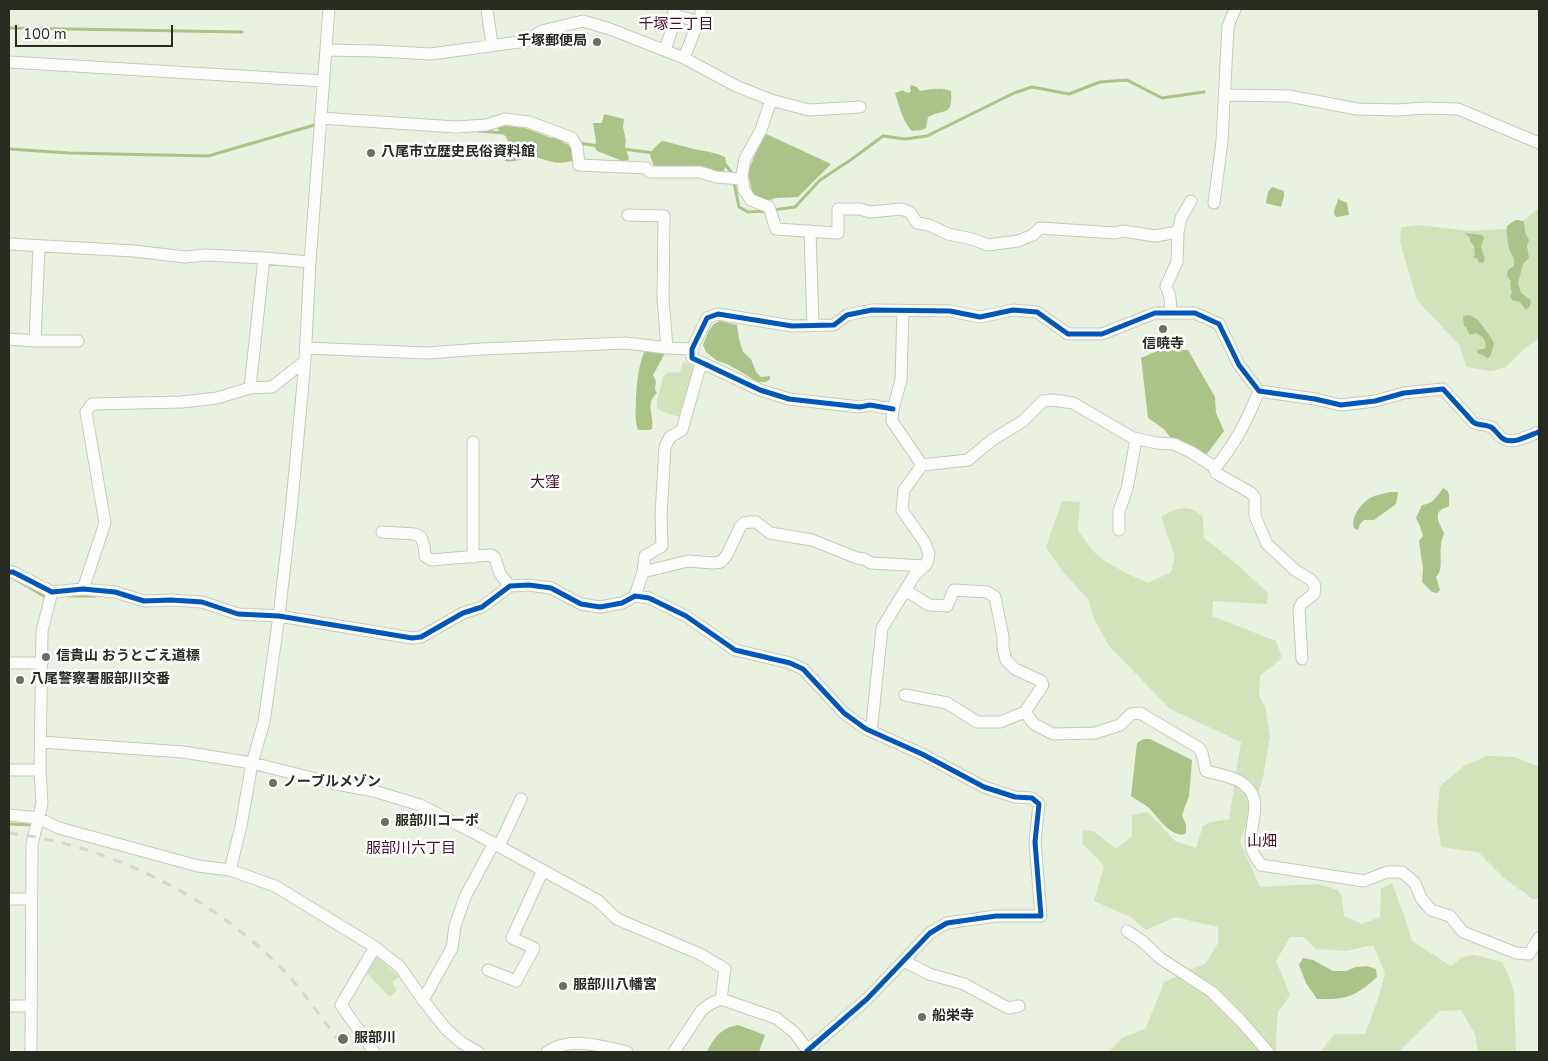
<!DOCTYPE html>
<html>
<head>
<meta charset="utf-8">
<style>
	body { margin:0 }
	#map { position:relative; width:1548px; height:1061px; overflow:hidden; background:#e9f1e0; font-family:"Nunito Sans",sans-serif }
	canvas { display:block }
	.frame { position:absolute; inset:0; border:10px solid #262c1f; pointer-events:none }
	.scale { position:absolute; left:15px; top:25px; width:158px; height:22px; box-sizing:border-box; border:2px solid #262c1f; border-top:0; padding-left:6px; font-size:15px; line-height:18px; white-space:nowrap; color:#262c1f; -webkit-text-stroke:4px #fff; paint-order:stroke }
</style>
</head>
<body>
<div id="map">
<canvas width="1548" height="1061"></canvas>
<div class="frame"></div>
<div class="scale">100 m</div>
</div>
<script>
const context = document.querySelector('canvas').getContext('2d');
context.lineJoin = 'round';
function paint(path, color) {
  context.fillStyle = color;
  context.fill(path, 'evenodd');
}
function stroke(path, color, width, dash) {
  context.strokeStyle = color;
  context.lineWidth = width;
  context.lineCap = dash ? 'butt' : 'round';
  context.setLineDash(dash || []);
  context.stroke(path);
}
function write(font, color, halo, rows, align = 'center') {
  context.font = font + ' "Nunito Sans","Noto Sans JP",sans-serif';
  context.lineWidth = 5;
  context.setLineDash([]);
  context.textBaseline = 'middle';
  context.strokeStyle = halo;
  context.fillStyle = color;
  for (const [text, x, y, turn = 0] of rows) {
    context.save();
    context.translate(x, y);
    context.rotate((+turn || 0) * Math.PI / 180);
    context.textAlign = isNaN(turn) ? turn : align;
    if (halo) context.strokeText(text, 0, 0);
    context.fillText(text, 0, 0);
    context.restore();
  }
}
paint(new Path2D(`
	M1539,208V338L1524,349L1506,367L1491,371L1466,367L1460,346L1417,300L1400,242L1401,227L1419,225L1470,231L1506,229L1527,218Z
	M683,362L698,368L685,417C674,416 666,414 657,408C655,398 662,388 663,377L667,373L680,372Z
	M1062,501L1080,502L1078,531L1093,551L1105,561L1126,573L1148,583L1171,572L1175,556L1161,517C1177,508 1188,503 1203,517L1204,538L1238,565L1268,593L1267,604L1213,601L1212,616L1276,641L1282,658L1260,676L1259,696L1265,706L1270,736L1263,778L1240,841L1260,887L1318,884L1338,890L1342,897L1344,916L1362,924L1380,917L1381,889L1392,883L1404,915L1412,941L1451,966L1462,957L1475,955L1502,962L1511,981L1514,994L1516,1052H1478L1475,1034L1461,1010L1440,1011L1398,1052H1323V1049L1334,1034H1365L1378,999L1385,973L1373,945L1346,951L1316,949L1303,937H1290L1276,961L1290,995L1278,1012L1276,1037V1052H1109L1122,1038L1146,1028L1164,982L1206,963L1218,943V927L1175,917L1146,930L1130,917L1094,901L1104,866L1082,843L1083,830L1093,831L1116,849L1132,836V815L1148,812L1175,841L1196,848L1203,826L1212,822L1229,819L1241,742L1170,709L1110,647L1094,619L1088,599L1062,571L1046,547Z
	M1487,756L1515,757L1539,767V899H1533L1505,879L1478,852L1441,847L1437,817L1440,786L1464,766Z
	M378,957L399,977L392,982L397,990L390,997L366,972L372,960Z`), '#d2e3bb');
paint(new Path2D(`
	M911,85L917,87L920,91C930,89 941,87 951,91C953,117 945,108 928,117L926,128L922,130L912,131C902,121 900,107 895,93L903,90L905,92L909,93L911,91L910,88Z
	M604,114L624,119L623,127L626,141L625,146L629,159L625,162L597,151L595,148L596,141L593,123H602Z
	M506,126L525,128L567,144L571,148L573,161C567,162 559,164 553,162C544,160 538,156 529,158C520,159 513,163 505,161L504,157L508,153C510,138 507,137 496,128Z
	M764,133L831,164L798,197L776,198L770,200H764L757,197L752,192L748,172Z
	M662,141C670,142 677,145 686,147C699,151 712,151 725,157C727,163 726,168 722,173H716L704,168L654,166L650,156L653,149Z
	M1272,187L1284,191V196L1281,207L1266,203L1268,192Z
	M1338,199L1347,203L1349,215L1336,217L1334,214C1334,208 1337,205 1338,199Z
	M1515,220H1519L1524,222L1525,232L1529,240L1527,246L1529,258L1523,264L1518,283L1521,293L1531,300L1530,306L1526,310L1520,302L1512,300L1510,296L1512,293L1510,285L1511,281L1507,276L1508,270L1514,266C1515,256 1513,258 1510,251C1508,247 1506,230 1507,226Z
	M1465,233L1482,235L1484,238L1481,247L1485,259L1483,263L1478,262V259L1473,257L1475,255L1474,246L1470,241V238Z
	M1469,315L1478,320L1492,339L1494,344L1490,357L1487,358L1483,355L1478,354L1477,350L1484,349L1486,346C1485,338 1482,336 1476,333L1470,335L1466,327L1464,326L1463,316Z
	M720,321L737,325L739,339L743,352L751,359L756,372L761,377L770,376V379L766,382H758L729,365L716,360L706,352L703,345L708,332L714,324Z
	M1188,350L1215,397L1216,413L1224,431L1206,455L1171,438L1164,429L1148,418L1141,358L1157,351Z
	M648,351L665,353L653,375L656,382L655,389L657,393C644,403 655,416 652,429L649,430H638C634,419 636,410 636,398C637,382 638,368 644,352Z
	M1443,488C1451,491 1449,499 1449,506C1446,508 1443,508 1441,510C1433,515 1442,528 1444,533C1443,537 1441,541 1441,545C1439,556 1444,569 1436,577L1440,590L1437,593L1432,592L1422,582L1423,569L1419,541L1423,536L1420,526L1416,518L1422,505C1433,504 1437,497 1443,488Z
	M1390,492H1398L1396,504L1374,520H1364L1360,524L1358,530L1354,528C1351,518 1359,506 1367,500C1373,495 1383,494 1390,492Z
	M1143,739H1150L1192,760L1189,796L1182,815L1186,825V833L1182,835C1166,832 1159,818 1148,807C1143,803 1136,800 1131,796L1137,743Z
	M1303,958L1313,960L1333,971H1346L1356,967L1367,966L1376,969L1377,977C1356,996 1347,1000 1317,999L1306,983L1299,965Z
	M738,1025L765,1035L759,1052H707C714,1037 721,1028 738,1025Z`), '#abc386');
stroke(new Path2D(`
	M9,28L242,32
	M479,131L505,133
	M553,139L567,141
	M578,143L599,146
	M9,149L69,153L208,156L318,124
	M623,149L654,153
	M724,163L732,173L739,207L748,212L767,211
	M773,210L795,207L820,180L852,159L883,136L905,139L927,136L1014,93L1032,87L1069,94L1100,82L1127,80L1162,98L1204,92
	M15,579L44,596H47
	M69,596H95
	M9,824L34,825`), '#abc386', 3);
const minor = new Path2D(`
	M487,9L492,45
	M673,15L698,21
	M326,50L376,51L431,54L526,41L542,31L583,21L610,29L684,58L736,86L771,100L809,110L860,107
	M665,50L672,29L674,9
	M684,58L701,15V9
	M9,62L324,81
	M1225,95L1289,96L1357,109L1398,110L1424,108L1458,109L1539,143
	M771,100L761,130L745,159L742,175L744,190L751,200L769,207L776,229L838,233V209H860L870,212L901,209L910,212L917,223L929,225L948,234L972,239L988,245L1018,241L1033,235L1040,228L1116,233L1123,231L1155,236L1178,232
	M320,118L456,127L486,125L505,119L529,122L572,138L577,147L579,165L646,168L650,172H700L716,177L742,179
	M1214,203L1222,141L1228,26L1235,9
	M628,215L664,216L663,299L667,348
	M810,231L813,325
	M9,244L134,251L185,257L206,255L264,258L310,262
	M903,311L901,380L893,409L892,421L922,465
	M1171,312L1170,297L1166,286L1177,262L1178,232L1181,218L1191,201
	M9,339L35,341H78
	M35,341L39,247
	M305,348L427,353L482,349L626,343L667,348L692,349
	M250,388L264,258
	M893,409L870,405L860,407L789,399L760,390L692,358V349L707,318L718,314L792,326L834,325L847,315L872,310L950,311L980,317L1013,310L1037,312L1068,334H1102L1155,313H1195L1219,324L1239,365L1259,391L1315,399L1341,405L1375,401L1404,393L1443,389L1473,422C1478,426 1485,424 1491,427C1496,430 1498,435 1502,438C1512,446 1529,435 1539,432
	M473,442V557
	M1214,469C1235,445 1247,420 1259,391
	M1119,530V511L1127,489L1136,439
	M382,532L415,534L421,537L424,546L425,556L431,560L491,555L495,558L500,574L510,586
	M9,572H13L52,592L83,589L115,592L144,601L171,600L202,602L238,614L279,616L412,638L421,637L463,613L482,607L510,586L529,585L551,588L581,604L600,607L622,603L635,596L649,598L686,616L735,650L790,663L803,669L844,713L866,729L922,754L984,787L1015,797L1032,798L1039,804L1035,842L1041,916H996L947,923L930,933L867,999L807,1051
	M643,572L688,561L713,563L721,562L727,555L740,527L744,523L750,522H756L770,533L812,540L857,558L864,559L871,563L925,566
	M83,589L105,523L86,412L92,404L182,402L217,398L250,388L272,387L305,361
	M905,590L929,605L947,606L954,590L987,592L995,597L1003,637V648L1006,660L1015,669L1041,681L1043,685L1025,712L1034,724L1053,734L1095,733L1120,725L1131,714L1140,713L1199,748L1202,753L1206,771C1216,774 1230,776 1239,781C1267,797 1249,821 1251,844C1252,853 1256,858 1261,865L1364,881L1387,872H1402L1415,883L1421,898L1431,910L1450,916L1463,932L1516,953L1529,954L1539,938
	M635,596L643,572L645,556L662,546L661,515L665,447L670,437L682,430L699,370L702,363
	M9,663H42
	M905,695L947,703L977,722H1000L1025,712
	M866,729L872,724L882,628L914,576L927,563L929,554L925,543L902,510L904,490L922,465L968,460L992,440L1023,421L1043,401L1053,400L1073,403L1133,438L1157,443L1174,444L1191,452L1213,466L1216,473L1251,493L1255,498V516L1267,544L1295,570L1311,580L1315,586L1314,594L1302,603L1299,609L1302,659
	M41,742L183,752L252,763L336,784L374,791L420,805L471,831L597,900L617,919L700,954L725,969L721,999
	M9,770H40
	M9,815L38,818L59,828L198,866L230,870L275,886L375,947L400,967L423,1000L446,1029L462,1043L478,1052
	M499,846L521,799
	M230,870L241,826L252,763L264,722L279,616L292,502L305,361L310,262L329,9
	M9,899H31
	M1127,931L1142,941L1160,958L1212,992L1241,1021L1268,1052
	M904,961L929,974L964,984L1008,1008L1019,1006
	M488,970L516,981L534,948L512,938L543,870
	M423,1000L452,948L455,926L465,897L494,843
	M9,1006H32
	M31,1052L32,844L42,804L40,770L42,631L52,592
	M374,1052L341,1005L375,947
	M547,1052C571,1036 601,1046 627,1052
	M674,1052L701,1011L710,1004L721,999L776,1018L794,1032L809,1052`);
stroke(minor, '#c4cbbd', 13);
stroke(minor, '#fcfdfa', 11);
stroke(new Path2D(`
	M9,833C110,845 215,898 285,972C305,993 321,1018 339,1041L346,1052`), '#d5d7d2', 3, [9, 9]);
stroke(new Path2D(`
	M893,409L870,405L860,407L789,399L760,390L692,358V349L707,318L718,314L792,326L834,325L847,315L872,310L950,311L980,317L1013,310L1037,312L1068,334H1102L1155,313H1195L1219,324L1239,365L1259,391L1315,399L1341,405L1375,401L1404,393L1443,389L1473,422C1478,426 1485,424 1491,427C1496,430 1498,435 1502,438C1512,446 1529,435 1539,432
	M9,572H13L52,592L83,589L115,592L144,601L171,600L202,602L238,614L279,616L412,638L421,637L463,613L482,607L510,586L529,585L551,588L581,604L600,607L622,603L635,596L649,598L686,616L735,650L790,663L803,669L844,713L866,729L922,754L984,787L1015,797L1032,798L1039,804L1035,842L1041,916H996L947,923L930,933L867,999L807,1051L809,1052`), '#0057b8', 5);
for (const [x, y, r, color] of [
	[597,42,5,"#6a7163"],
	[371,153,5,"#6a7163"],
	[1163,329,5,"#6a7163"],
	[46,657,5,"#6a7163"],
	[20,680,5,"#6a7163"],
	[273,783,5,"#6a7163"],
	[385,822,5,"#6a7163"],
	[563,986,5,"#6a7163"],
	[922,1017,5,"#6a7163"],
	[343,1039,6,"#6a7163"]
]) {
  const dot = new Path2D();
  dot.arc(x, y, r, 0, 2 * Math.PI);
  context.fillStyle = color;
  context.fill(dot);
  stroke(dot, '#fff', 2);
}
write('bold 14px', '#262c1f', '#fff', [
	["千塚郵便局",587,42,"right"],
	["八尾市立歴史民俗資料館",381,153],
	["信暁寺",1163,345,"center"],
	["信貴山 おうとごえ道標",56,657],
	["八尾警察署服部川交番",30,680],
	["ノーブルメゾン",283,783],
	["服部川コーポ",395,822],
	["服部川八幡宮",573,986],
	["船栄寺",932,1017],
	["服部川",354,1039]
], 'left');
write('15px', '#4c0b2b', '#fff', [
	["千塚三丁目",676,25],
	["大窪",545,483],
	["山畑",1262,842],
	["服部川六丁目",411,849]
]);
</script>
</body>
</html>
